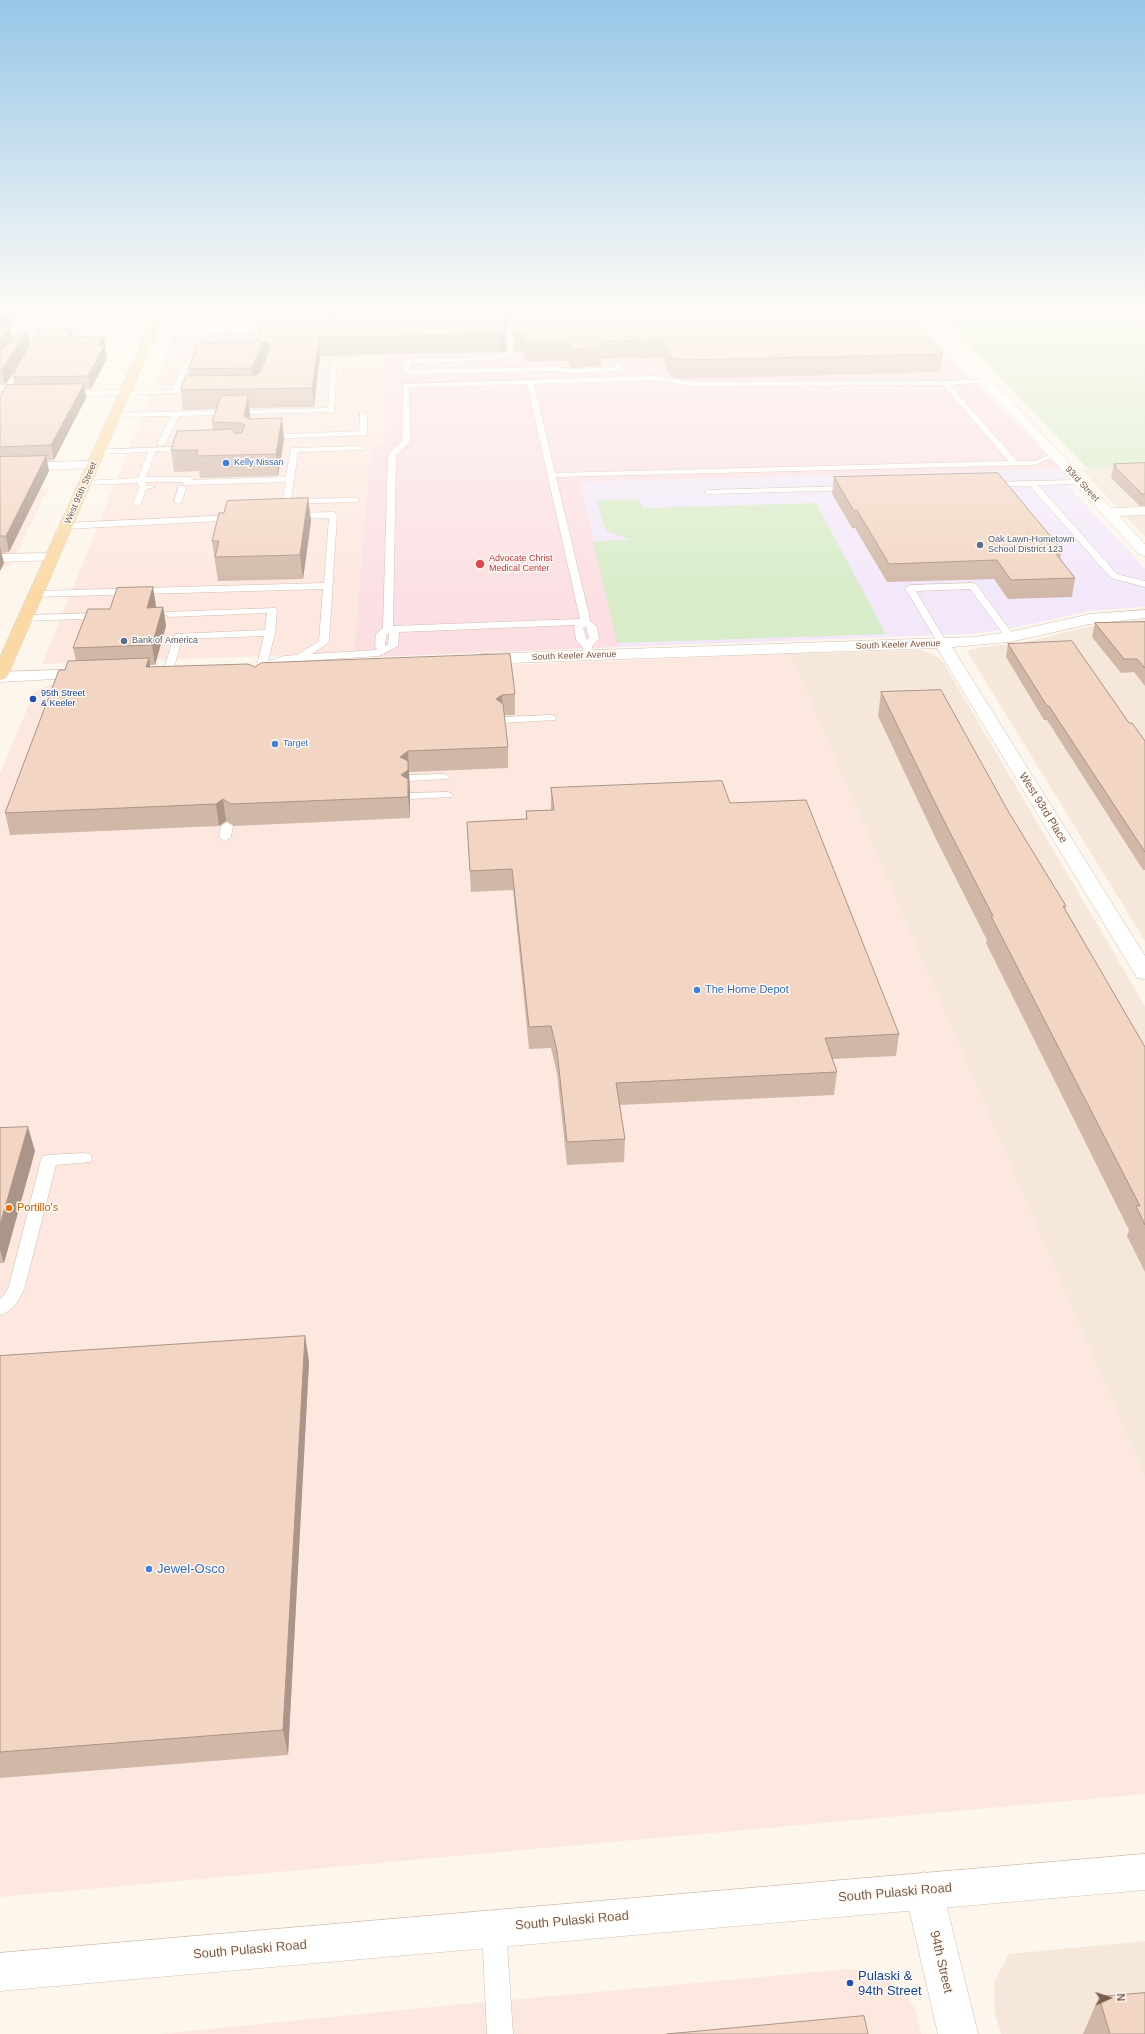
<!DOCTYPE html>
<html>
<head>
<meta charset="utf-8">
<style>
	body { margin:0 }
	#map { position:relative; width:1145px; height:2034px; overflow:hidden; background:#fdf6ec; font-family:Arial,sans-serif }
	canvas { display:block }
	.north { position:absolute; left:1089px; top:1978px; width:40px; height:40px; -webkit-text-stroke:3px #fffaf3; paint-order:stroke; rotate:87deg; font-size:11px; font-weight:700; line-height:16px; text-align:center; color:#7a5c4d }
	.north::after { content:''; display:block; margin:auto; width:14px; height:18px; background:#7a5c4d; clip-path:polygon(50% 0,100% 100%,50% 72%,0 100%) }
</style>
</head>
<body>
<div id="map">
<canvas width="1145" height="2034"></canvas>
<div class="north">N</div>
</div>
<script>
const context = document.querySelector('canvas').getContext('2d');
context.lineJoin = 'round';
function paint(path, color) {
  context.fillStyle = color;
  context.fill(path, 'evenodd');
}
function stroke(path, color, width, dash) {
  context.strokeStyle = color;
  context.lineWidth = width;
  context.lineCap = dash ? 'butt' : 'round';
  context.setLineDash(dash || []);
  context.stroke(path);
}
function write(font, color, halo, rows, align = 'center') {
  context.font = font + ' Arial,sans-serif';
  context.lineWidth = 3;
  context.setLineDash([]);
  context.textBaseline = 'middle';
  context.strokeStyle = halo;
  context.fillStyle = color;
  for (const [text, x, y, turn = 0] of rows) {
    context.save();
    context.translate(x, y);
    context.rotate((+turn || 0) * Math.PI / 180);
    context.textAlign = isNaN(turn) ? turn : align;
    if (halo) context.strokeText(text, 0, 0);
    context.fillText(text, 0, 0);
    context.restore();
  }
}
paint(new Path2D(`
	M1145,467V537L1081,469Z
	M1145,620V941L967,651L982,647L1022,643L1104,623Z
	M920,650L935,655L943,662L1145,1006V1478L790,654Z
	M1145,1941V2034H1001L995,2013L994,1982L1009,1954Z`), '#f5e8da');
paint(new Path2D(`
	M134,313L121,338L39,340L56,314Z
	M385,356V443L370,451L353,653L42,664L164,361Z
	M48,489L10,567H0V490Z
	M790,654L1145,1478V1794L0,1897V774L34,692L46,686L64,682Z
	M849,1969L873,1973L901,1988L916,2010L921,2034H159L432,2007Z`), '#fde8e0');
paint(new Path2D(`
	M1061,469L1067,476L1063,480L1145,569V607L1089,611L1009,629L971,634L619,647L580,482Z`), '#f3e8fa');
paint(new Path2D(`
	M184,311H910L967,374L1061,469L580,482L619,647L353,658L370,451L385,443V356L164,361Z`), '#fbdfe3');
paint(new Path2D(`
	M936,311H1145V467L1088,469Z
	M638,499L643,508L816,503L886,634L617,643L593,541L631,540L606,531L596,500Z`), '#d8ecc9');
const lane = new Path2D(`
	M55,311H61L58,315L158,311L163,313L160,315L56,319L36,347H32L31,346Z
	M337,311H343L340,336L337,338L334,336Z
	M380,311H386L385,325L387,335L384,337L381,335L379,325Z
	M510,321L513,323V353L491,361L410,363V370L555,367L572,369L616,367L615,364L618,362L624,369L621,371L572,373L555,371L407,374L404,372V361L407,359L490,357L508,351L507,323Z
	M334,359L337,361L334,412L179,416L165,444L161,446L157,444L171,416L115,417L111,415L115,413L328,408L331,361Z
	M21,362L26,363L7,397H1L0,395Z
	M185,363L188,365L180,389H199L203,391L201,392L125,395L121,393L125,391L173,390L182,365Z
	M654,376L694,382L945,381L986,379L989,381L988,382L950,385L1017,461H1034L1054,453L1058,455L1035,465L556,477L589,615L590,621L597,627L599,639L592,646L594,654L589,657L585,656L582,646L576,640L574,625L399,632L398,646L379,656L285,662L266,669L264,675L260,676L255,673L264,636L182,639L173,671L168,674L163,671L175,634L265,630L267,613L169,617L164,614L166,612L275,608L277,610L275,633L268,661L284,656L297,655L319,641L323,589L36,597L31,594L36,591L324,583L329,518L292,519L288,516L292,513L333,512L337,515L329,642L312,654L377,650L375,646L376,634L383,628L388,454L402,441L403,384ZM654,380L694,386L943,385L1008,461L555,473L534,384ZM527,384L580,619L393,626L396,455L410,442L409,387ZM586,626L589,638L587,640L583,628ZM389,633L388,645L385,646L386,635Z
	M360,412L367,414V435L265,439L261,437L265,435L360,431Z
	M194,446V450H191L156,451L146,477H191L192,480L286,477L291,448L360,446L364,448L363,450L298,452L291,499L356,498L360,500L356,502L286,504L282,502L286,482L187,485H184L183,482H146V485L156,487L146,489L141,504L137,506L133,504L139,487L138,483L85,485L81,483L85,481L138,478L148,452L99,454L95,452L96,450Z
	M1080,480L1084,482L1083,484L1038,485L1117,574L1145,581V587L1111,578L1030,486H989L985,484L989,482Z
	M179,485L186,487L182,502L178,504L174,502Z
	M852,486L856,488L855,490L708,494L704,492L708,490Z
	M236,515L240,518L239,520L66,529L62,526L66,523Z
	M973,583L976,584L1015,637L1010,640L1007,639L970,589L916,591L947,643L945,645H939L905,588L910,585Z
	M102,613L105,614V618L25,621L20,618L25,615Z
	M551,715L555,716L556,718L555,720L503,723L498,720L503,717Z
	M443,774L447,775L449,777L447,779L409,781L403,778L409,775Z
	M448,792L454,795L452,797L410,799L404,796L410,793Z
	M227,822L233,826L231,837L225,841L219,837L221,826Z
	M84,1153L90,1154L92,1158L90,1162L56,1165L25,1286C20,1299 14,1311 0,1315V1299L4,1295L9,1286L41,1160L43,1156L49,1155Z
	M494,1917L503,1920L506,1929L513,2034H487L482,1929L485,1920Z`);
const street = new Path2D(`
	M916,311H927L1111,508L1145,507V515L1119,516L1145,544V556L1140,555L923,319L879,320L874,317L879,314L918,313Z
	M545,320L548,321L550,323L548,325L475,327L470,324L475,321Z
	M291,326L296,329L295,331L0,339V333Z
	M125,390L129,391L131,393L129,395L0,398V392Z
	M93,461L99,465L97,468L0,471V463Z
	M52,553L57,554L59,557L57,560L0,562V554Z
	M1145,610V618L1090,624L1010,642L952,647L1145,956V979L1137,978L1134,973L937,648L481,664L475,662L473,659L475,656L481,654L974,637L1010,632L1090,614Z
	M87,669L93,671L95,674L93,677L0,682V672Z
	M924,1872L937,1878L943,1891L978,2034H938L905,1891L911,1878Z`);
const secondary = new Path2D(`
	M1145,1854V1890L0,1991V1953Z`);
const primary = new Path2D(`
	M156,311H166L8,675L6,678L0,680V657Z`);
stroke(lane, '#d1beb0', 1);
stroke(street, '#d1beb0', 1);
stroke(secondary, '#d6c0b0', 1);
stroke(primary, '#dad1cd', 1);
paint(lane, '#fff');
paint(street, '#fff');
paint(secondary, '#fff');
paint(primary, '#fbd9a5');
paint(new Path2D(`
	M0,311L18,316L10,328L12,338L27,332L30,346L73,337L104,336L107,358L91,389H85L86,398L54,460L47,461L49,471L9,552L1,553L4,563L0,571V396L14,385L13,377L15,374L14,371L17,366L5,385H0Z
	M266,311H337L334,321L336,322L340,319L343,314L342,311H380L379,317V319L384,321L387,318L386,311H904L943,354L940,372L683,379L671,377L662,358L601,359V366L572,368L570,367L568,361H525L524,352H514V319H506V350L500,352L320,356L314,407L249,408L250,416V419L284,439L278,476L200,478L199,471L174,472L171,450L213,430L212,422L216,409L183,410L181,390L189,376V369L257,342L267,315ZM264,361H265L261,372L259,373Z
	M1145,463V506H1140L1111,478L1114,464Z
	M834,477L1062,550L1060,559L1075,578L1072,597L1008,599L994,579L887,582L855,528H852L832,494Z
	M308,498L311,521L303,579L218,581L212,541L224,513Z
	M156,606V607H163L166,626L155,665H150V667H255L515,694V715H504L508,747V768L409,772L410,818L234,826L226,821L219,826L10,835L5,813L76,661L73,648L110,609Z
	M1145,622V686L1134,672L1121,673L1092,637L1095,623Z
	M1008,644L1129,723L1145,741V870H1143L1047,720H1044L1006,657Z
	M881,692L1008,811L1066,906L1065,909L1145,1047V1272L1127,1236L1129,1230L986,943L987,940L936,839L878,716Z
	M551,788L730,803L899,1034L896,1056L832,1059L837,1072L834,1095L620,1105L625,1139L624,1162L567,1165L557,1073L551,1048L529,1049L513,890L471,892L467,822L526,819V811L551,810Z
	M0,1128L35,1151L4,1263H0Z
	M305,1336L309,1362L288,1755L0,1778V1356Z
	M1099,1997L1145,2034H1083Z`), '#d1b7a8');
paint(new Path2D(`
	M4,311H17L18,316L8,331L10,328L13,343L0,359V318Z
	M333,311H337L334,322Z
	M377,311H380L378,321Z
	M757,311H772L771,323L754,312Z
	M72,329L74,342L67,337Z
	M27,332L30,347L5,385L2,369Z
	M506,332V350L500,352L499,334Z
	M104,336L107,358L91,389L88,376L99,345Z
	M319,338L320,356L314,407L312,388Z
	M267,341L269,359L264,361L254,387L252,368L262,343Z
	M84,384L86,398L54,460L51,445Z
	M248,395L250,416L247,437L244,416Z
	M282,418L284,439L278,476L276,454Z
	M46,456L49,471L9,552L6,536Z
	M308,498L311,521L303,579L300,555Z
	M0,547L4,563L0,571Z
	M153,587L156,606L150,627L147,608Z
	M163,607L166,626L155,665L152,645Z
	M149,658L152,678L146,667Z
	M502,695L503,716L496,699Z
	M408,751L410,792V818L408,797L401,775L400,757Z
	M223,799L226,821L219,826L216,804Z
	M28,1127L35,1151L4,1263L0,1250V1225Z
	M305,1336L309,1362L288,1755L283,1730Z`), '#aa9588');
const building = new Path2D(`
	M0,311H9L5,317L0,318Z
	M478,311H505L506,332L499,334L319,338L312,388L181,390L186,376L256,375L261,372L271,344L267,341L262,343L252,368L189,369L198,343L257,342L264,316L332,314V320L336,322L340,319L341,314L377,313L379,319L384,321L387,318L386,313Z
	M514,311H757L754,312L807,311H904L943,354L683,360L671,358L663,340L600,341L601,348L572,349H570L568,342H524L523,334H514Z
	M0,328H10L0,340Z
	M41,329H72L67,337L104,336L99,345H105L88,376L13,377L16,371H14Z
	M27,332L2,369H0V349H3L17,333Z
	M84,384L51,445L0,447V396L7,385Z
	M248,395L244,416L249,419L282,418L276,454L197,456L198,450H171L177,431L234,429V433H242L245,425L240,423L212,422L221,396Z
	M46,456L6,536H0V457Z
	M1145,463V494H1142L1114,466H1117L1114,464Z
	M998,473L1062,550H1053L1075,578L1011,580L997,560L889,564L857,510L854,511L834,477Z
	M308,498L300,555L215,557L219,541H212L219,513H224L227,501Z
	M153,587L147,608L163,607L152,645L73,648L88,609H110L117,588Z
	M1145,622V668L1137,659H1124L1095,623Z
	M1072,641L1129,723H1132L1145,741V852L1049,706H1047L1008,644Z
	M510,654L515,694L502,695L496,699L503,704L508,747L408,751L400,757L408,761V770L401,775L408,779V797L231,804L223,799L216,804L5,813L59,670H65L68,661L149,658L146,667L248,664L255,667L261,663Z
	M941,690L1008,811L1066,906H1063L1145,1047V1225L1136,1206H1140L991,916H993L940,813L881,692Z
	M722,781L730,803L806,800L899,1034L825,1038L837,1072L616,1083L625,1139L567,1142L557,1051L551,1026L529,1027L512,869L470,871L467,822L527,819L526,811L554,810L551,788Z
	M28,1127L0,1225V1128Z
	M305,1336L283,1730L0,1752V1356Z
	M1145,1993V2034H1110L1099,1997Z
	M864,2016L868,2034H667Z`);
paint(building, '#f3d5c3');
stroke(building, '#aa9588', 1);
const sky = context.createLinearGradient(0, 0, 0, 596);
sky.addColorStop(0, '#97c7e8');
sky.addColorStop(0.52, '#fefbf6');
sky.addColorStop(1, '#fefbf600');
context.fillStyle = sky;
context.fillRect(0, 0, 1145, 596);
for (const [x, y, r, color] of [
	[226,463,4,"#3f7fe0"],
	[980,545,4,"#5c6f8a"],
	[480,564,5,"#e0444e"],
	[124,641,4,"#5c6f8a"],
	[33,699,4,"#1a4fb4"],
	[275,744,4,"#3f7fe0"],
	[697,990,4,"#3f7fe0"],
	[9,1208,4,"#e8710a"],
	[149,1569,4,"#3f7fe0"],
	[850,1983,4,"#1a4fb4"]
]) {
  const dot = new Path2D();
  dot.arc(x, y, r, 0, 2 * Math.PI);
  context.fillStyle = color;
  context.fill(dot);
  stroke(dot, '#fffaf3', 1.5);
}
write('9px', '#366cbe', '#fffaf3', [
	["Kelly Nissan",234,463],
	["Target",283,744]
], 'left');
write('9px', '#7a5c4d', '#fffaf3', [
	["93rd Street",1082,484,47],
	["West 95th Street",81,493,-66],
	["South Keeler Avenue",898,645,-2],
	["South Keeler Avenue",574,656,-2]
]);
write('9px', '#4e5e75', '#fffaf3', [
	["Oak Lawn-Hometown",988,540],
	["School District 123",988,550],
	["Bank of America",132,641]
], 'left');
write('9px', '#be3a42', '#fffaf3', [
	["Advocate Christ",489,559],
	["Medical Center",489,569]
], 'left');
write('9px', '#164399', '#fffaf3', [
	["95th Street",41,694],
	["& Keeler",41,704]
], 'left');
write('11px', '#7a5c4d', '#fffaf3', [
	["West 93rd Place",1043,808,58]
]);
write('11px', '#366cbe', '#fffaf3', [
	["The Home Depot",705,990]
], 'left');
write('11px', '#c56008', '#fffaf3', [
	["Portillo's",17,1208]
], 'left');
write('13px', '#366cbe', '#fffaf3', [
	["Jewel-Osco",157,1569]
], 'left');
write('13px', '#7a5c4d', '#fffaf3', [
	["South Pulaski Road",895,1893,-5],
	["South Pulaski Road",572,1921,-5],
	["South Pulaski Road",250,1950,-5],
	["94th Street",941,1962,77]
]);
write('13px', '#164399', '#fffaf3', [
	["Pulaski &",858,1976],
	["94th Street",858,1991]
], 'left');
</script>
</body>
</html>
